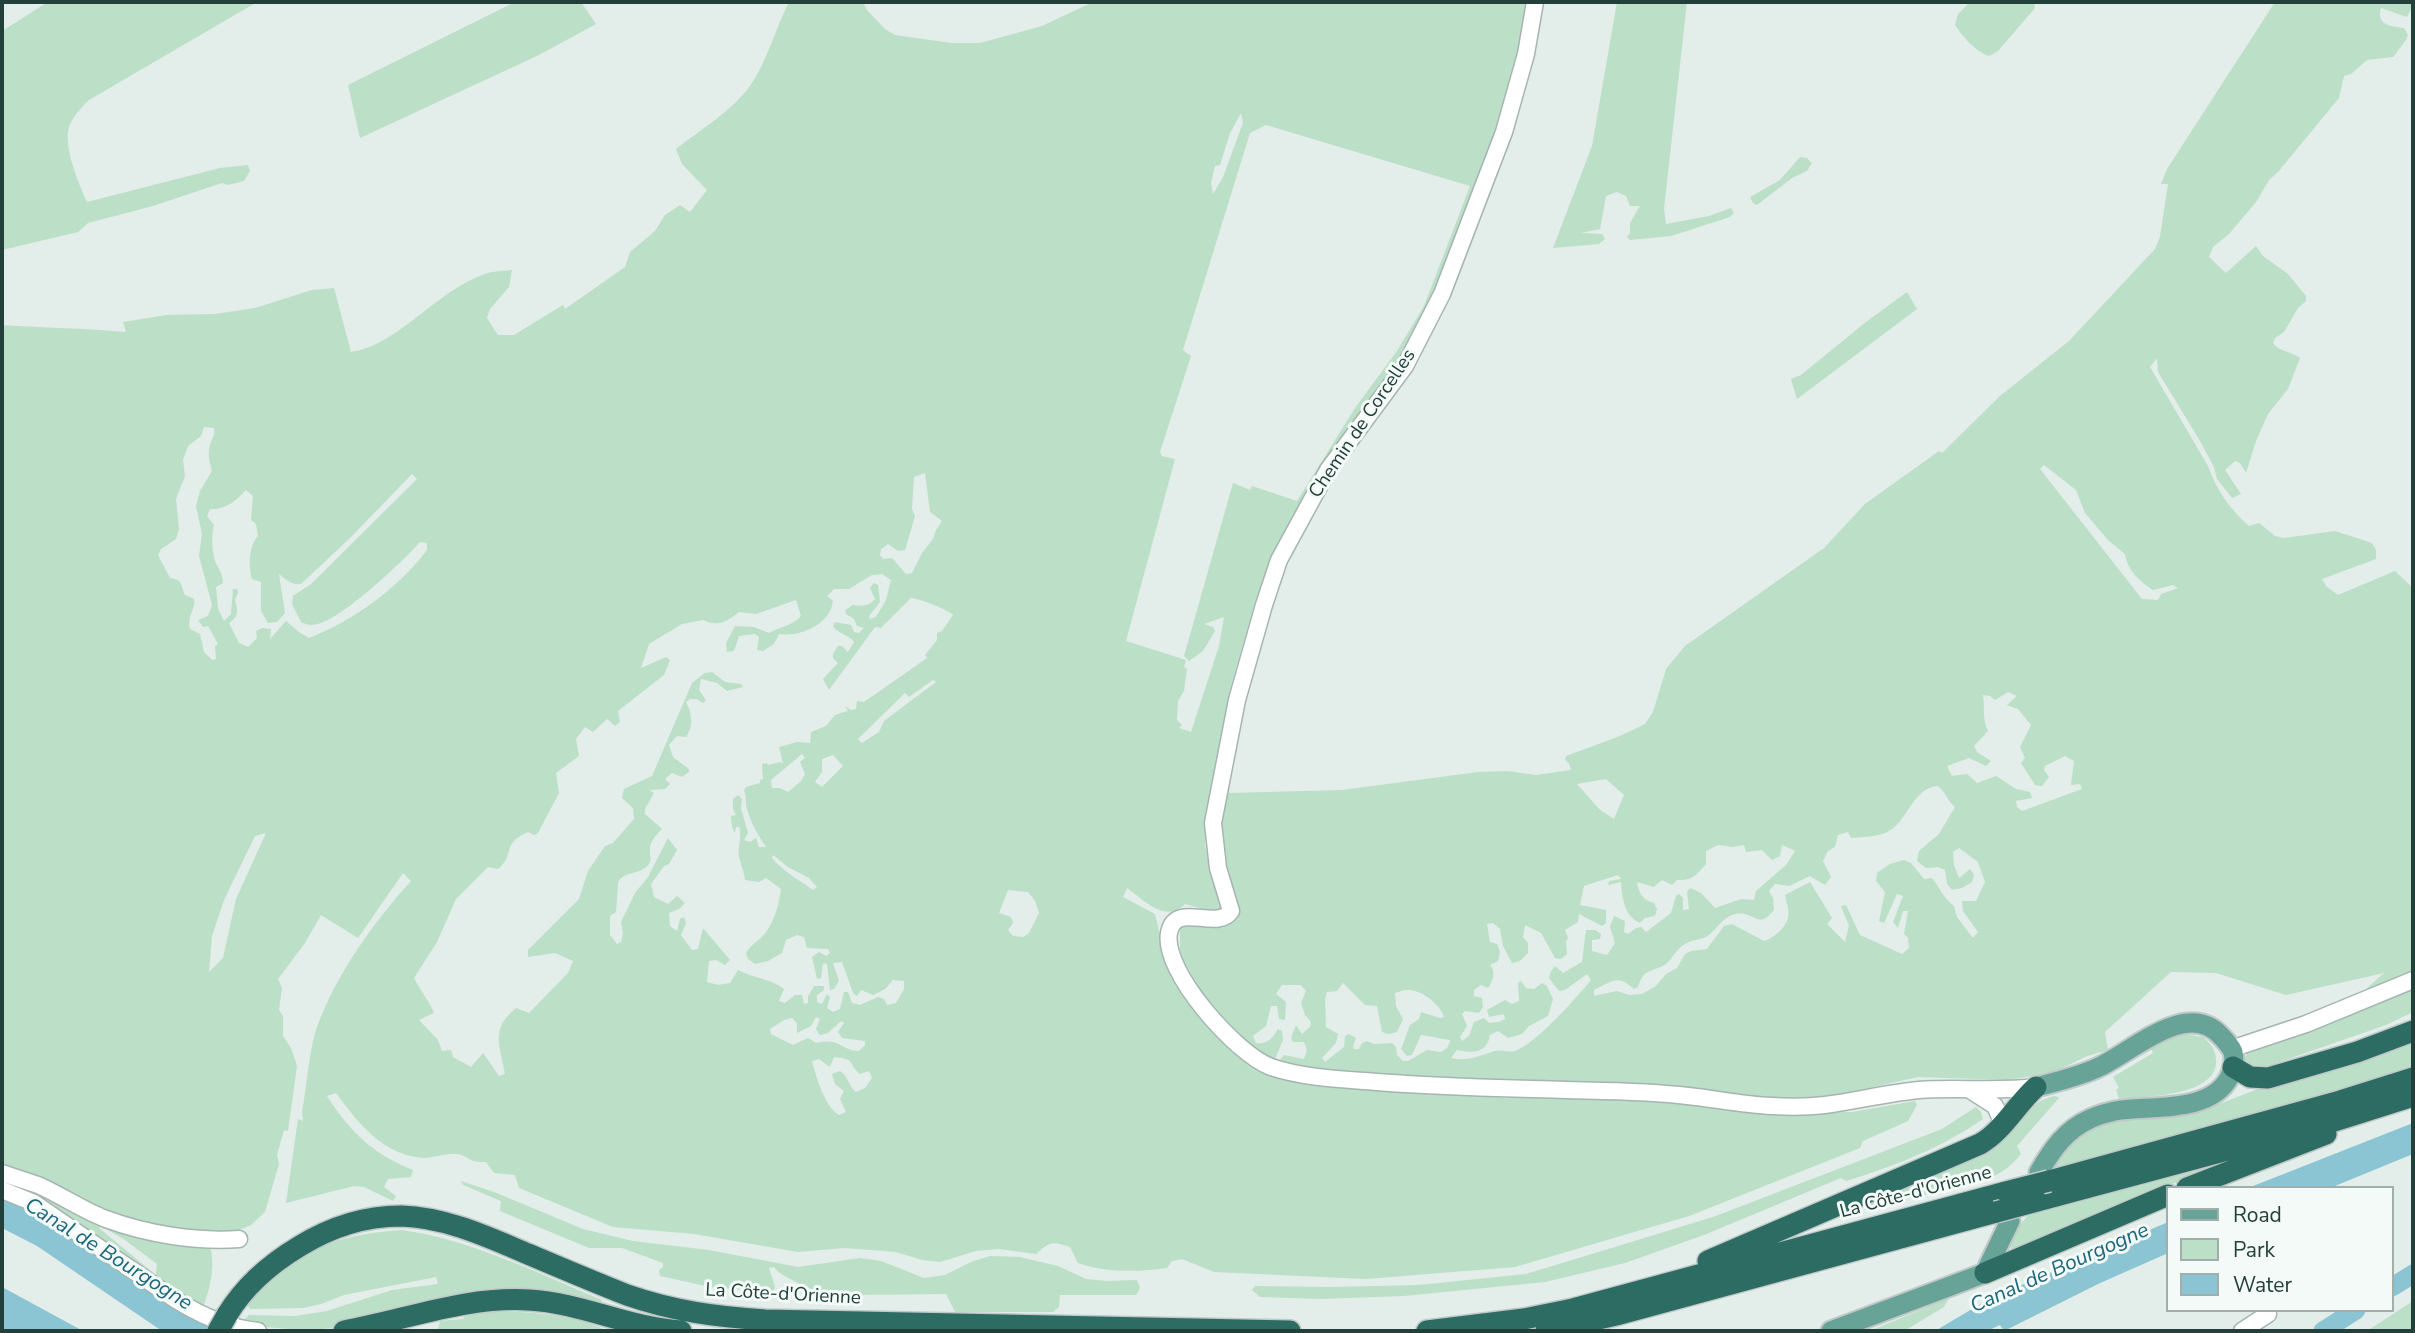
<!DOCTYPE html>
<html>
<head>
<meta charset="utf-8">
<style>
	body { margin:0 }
	#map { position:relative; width:2415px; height:1333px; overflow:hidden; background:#e3ede9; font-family:"Nunito Sans",sans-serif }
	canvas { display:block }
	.frame { position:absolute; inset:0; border:4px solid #223f39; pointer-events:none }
	.legend { position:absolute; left:2166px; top:1186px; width:228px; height:126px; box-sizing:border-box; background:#f4faf7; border:2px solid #a0afab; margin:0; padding:9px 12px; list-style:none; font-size:21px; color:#223f39 }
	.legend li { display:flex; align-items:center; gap:14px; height:35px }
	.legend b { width:35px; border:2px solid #a0afab }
</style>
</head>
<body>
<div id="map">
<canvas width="2415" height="1333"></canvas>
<div class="frame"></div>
<ul class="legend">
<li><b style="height:9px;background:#67a497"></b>Road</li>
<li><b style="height:19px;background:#bcdfc7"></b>Park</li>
<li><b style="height:19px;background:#8bc4d3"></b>Water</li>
</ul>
</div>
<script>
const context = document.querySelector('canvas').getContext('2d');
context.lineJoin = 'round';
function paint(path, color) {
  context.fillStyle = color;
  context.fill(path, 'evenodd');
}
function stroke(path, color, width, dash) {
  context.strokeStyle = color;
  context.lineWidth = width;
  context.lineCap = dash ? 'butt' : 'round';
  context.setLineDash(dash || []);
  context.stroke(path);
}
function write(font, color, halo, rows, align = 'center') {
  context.font = font + ' "Nunito Sans",sans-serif';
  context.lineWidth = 6;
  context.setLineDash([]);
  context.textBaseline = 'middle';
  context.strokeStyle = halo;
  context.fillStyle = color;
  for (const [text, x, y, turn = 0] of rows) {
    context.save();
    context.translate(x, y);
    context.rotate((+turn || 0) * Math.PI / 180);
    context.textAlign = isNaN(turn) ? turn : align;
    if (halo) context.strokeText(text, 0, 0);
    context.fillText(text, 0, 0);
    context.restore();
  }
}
paint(new Path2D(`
	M48,2H257L89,100C81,108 73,116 69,127C63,147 79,184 87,202L220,168L248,165L250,171L244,181L228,185L222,183L153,206L88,223L78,232L2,250V31Z
	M515,2H581L596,24L539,55L360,138L348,85Z
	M789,2H863L867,10L885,29L895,35L951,43H980L1042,26L1093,2H1527L1520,50L1505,111L1440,284L1401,358L1336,446L1314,481L1292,519L1256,599L1230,689L1208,810L1205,845L1213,879L1224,905L1222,910L1218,913L1185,904C1165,924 1144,900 1127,888L1123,897L1155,914L1166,961L1198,1014L1219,1037L1240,1054L1421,1092L1508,1098L1565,1095L1669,1099L1784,1113L1852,1112L1915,1101L1917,1105L1908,1121L1863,1141L1860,1148L1689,1216L1515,1267L1366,1279L1214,1272L1182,1259L1172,1261L1167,1268C1138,1272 1106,1273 1078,1263L1070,1247C1052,1241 1050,1241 1036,1254L999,1249L976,1251L940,1262L922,1260L896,1252L845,1248L798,1252L694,1234L613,1227L519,1188L515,1175L494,1173L486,1162C468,1163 468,1155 456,1154C446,1153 435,1158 424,1158C384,1156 358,1123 336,1093L327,1096C351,1133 373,1154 413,1170L411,1177L388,1179L384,1187L396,1196L393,1201L364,1187L354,1186L286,1203L298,1119L303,1121L302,1112C307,1087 309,1050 317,1027C337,973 373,923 411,881L403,873L358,938L321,915L305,943L278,979L282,988L279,1010L283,1016V1036L291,1048L297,1066L288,1131L284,1130L277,1155L279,1164L265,1212L251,1225L232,1233H184L124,1216L81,1200L62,1187L2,1167V325C43,328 84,328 126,332L123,322L166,315L215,314L255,308L312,290L334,288L351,352C397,346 437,290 485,274C493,271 503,271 512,270L509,287L490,309L487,318L498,335H514L563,305L565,309L625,267L630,252L655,231L665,215L680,205L690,212L707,190L682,164L676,149C700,130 732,111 750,86C768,60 775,29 789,2ZM1241,113L1243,123L1223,177L1213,194L1211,183L1215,166L1220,165L1230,133ZM1266,125L1470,186L1424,306L1397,351L1355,408L1297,501L1252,486L1250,490L1233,483L1184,656L1189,661L1203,651L1215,631L1213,627L1204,624L1224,617L1219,646L1191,732L1179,728L1182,725L1177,720L1178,701L1184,691L1187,669L1184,667L1186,660L1126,641L1175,459L1162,456L1160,452L1191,356L1183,350L1250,133ZM204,427L214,428C215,437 212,437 210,445C207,454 210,463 212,471L200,491L196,506L202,534L199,556L212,605L208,616L198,620L203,627L208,626L218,644L215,646L216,659L212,660L204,652L200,634L190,629C187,615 196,609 194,599L185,595C180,585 184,580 170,578L158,555L161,549L176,539L179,529L176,499L185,476L183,460L188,446L201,436ZM925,473L930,512L942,521L936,530L933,539L922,553L912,573L906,574L892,558L883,559L880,555L881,549L888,544L898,551L905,550L915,516L912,509L914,477ZM412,474L417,479L311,584L293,596L292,604L301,622C303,623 309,625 311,625C336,626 403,561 420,542L427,543V550C398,588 355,620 309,638L299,632L286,621L270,639L271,629L262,628L256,631L257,638L248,647L239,643L229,623C239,616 238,611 235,600L238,593L237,589H233L231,614L224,621L218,609L216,587L223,583C223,573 218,569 215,561C212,551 211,535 214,525L207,516L210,509C225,510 236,501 246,490L253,496L251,520L256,524L258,536C249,545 248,567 252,579L261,582V611L268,623L277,622L285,613L279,574C287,580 290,585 301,584L350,538ZM882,574L891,580L886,600L876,617L870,619L869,616L880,602L878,585L874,583L870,588L875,599C869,607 862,606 853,605L845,610L846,614L854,619L857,626L864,628L859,633L854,632L851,625L835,622L833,626C838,634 848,634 854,642L848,652L842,646H838L833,654V658L838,663L823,679L829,690L875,627L881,628L911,598C918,598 949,610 953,615L942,631L937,633V640L925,655L927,658L864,702L857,701L856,709L851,710L845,706L848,711L835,715L826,726L811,732L810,743L797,742L779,747L783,764L780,762L768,765L767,763L762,764L763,779L760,780V783L746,787L744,791C747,797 745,802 747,809C751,823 758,835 766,847H759L756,838L750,842L744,840L748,833L741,808L742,799L738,795L733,799V809L736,815L731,816C731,821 732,829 735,833L736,827H739C743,837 737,846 739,857C741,864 744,872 745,880L759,882L766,878L781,889C779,904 775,920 766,932C760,941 750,944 746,954L748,959L755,964L768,961L782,953L786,940L797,935L804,937L807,948L828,949L830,953L826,956L819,952L812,957L817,979L821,978L823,963L827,964L830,990L834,989L839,981L833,963L842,962L853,993L857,996L861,990L873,995L885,989L893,980L904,981V989L896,1003L887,1005L884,999L878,997L860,1005L852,1003L848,992H844L840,1009L833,1012L827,1008L830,997L827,994L822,1004L817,1002V995L824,990V986H814L808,996V1003L804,1004L802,995H795L785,1003L779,1001L784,989C772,979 753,978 738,970L730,983L718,985L707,982L709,961L716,960L725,965L730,960L703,928L698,949L692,950L681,935L686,923L684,917L680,919L677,931L670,926L669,913L679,909L685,903L677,896L668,904L654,897L651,884L664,866L669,864L677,850L668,838L648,877L635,893L621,922L623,933L621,942L617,944L610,935V916L616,912C617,903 617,893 618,884C620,871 642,875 649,864C652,858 650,859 650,853C649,842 655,836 662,829L645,814V809L654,793L649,790L665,789L670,784L665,779L672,773L682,777L689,772V769L673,757L669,745L677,736L686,737C694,725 692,714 686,702L690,699H697L703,703L706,700L699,690L701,679L717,683L727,691L743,687L741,684L725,682L712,672L705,673L692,683L652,776L624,789L622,798L633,808L634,819L613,843L605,846L588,871L579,899L528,950V957L555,953L573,961L568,973L529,1013L516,1008C490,1029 500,1045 505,1074L499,1076L483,1053L471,1067L453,1057L451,1050L442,1051L438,1040L419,1020L434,1013C431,1004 419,989 414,978L437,942L456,899L488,867L498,869C516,854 501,843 528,832L534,835L538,833L559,793L556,773L579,756L576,739L585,727L593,732L607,719L615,726L620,722L618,711L664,675L670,660L666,657L641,668L649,644L682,624L703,620C717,627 727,622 739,612L756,614L796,600L801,616C794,625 780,627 769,633L754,627L735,626L726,643L727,652L734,651L739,636L755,634L759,637L757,650L763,651L774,644L779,634C800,637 830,625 833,601L827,596L834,589H849L872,575ZM933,680L936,682L884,721L879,732L862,743L858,739L905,693L909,697ZM802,754L805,758L800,762L805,774L801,781L788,792L780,788H772L771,780ZM833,755L843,766L822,787L815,782L822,772V759ZM266,833L236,899L223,958L209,972L212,936L224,900L255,836ZM773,855L788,867L809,878L817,887L813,890C799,880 783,871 772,858ZM1008,890L1028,892L1035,901L1039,913L1029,933L1023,937L1013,936L1008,930L1013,923L1011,917L999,913ZM816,1017L820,1019L816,1029L820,1035L828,1033L841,1021L844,1023L838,1032L842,1038L865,1041V1045L859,1051C840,1050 840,1037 816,1043L808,1038L793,1045L771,1034L770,1029L784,1020L792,1018L797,1023V1033L811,1026ZM834,1057C858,1060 846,1062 860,1074L869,1071L872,1078L865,1088L856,1092C848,1086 849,1077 840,1071L832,1074L835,1084L844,1091L840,1099L846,1112L839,1115C825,1107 816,1077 812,1061L819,1059L830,1067Z
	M1617,2H1687L1664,209L1666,224L1709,216L1731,208L1734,213L1730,217L1671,236L1630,240L1627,237L1630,233V223L1640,206H1630L1626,196L1617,192L1606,196L1600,229L1581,233L1602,234L1605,239L1599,244L1553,248L1592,146Z
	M1970,2H2034L2035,8L1998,51L1989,56C1976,52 1962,36 1955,25L1958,14Z
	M2275,2H2413V6L2407,17L2381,8C2376,26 2391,26 2404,28L2408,35L2406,40L2393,57L2367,60L2351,74L2344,76L2339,98L2278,172L2269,180L2256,202L2229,234L2213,247L2209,257L2226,273L2256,246L2263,256L2288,274L2306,296V301L2298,308L2284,332L2275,338L2273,343C2279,352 2291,351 2300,358L2288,389L2268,414L2256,441L2246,473L2240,463L2235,461L2225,470L2241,494L2232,498L2217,479L2214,467L2200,441L2158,372L2157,358L2150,367L2208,466C2216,489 2231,511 2249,526L2259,523L2275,536L2284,538L2335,531L2372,543L2376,550V559L2322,579L2326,586L2338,595L2395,571L2413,588V1012L2386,1025L2254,1071L2244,1067V1058L2250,1050L2322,1025L2324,1027L2384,973L2286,995L2216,973L2171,972L2105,1032L2108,1050L2087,1056L2061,1069L2033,1076L2007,1080L1918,1077L1820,1099L1768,1101L1552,1085L1337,1074L1284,1066L1279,1061L1284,1055L1304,1059L1307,1050L1304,1042H1293L1291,1038L1296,1025L1302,1034L1310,1027L1311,1022L1305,1015L1301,1003L1306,991L1301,985H1282L1276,994L1286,1002L1285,1020L1279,1019L1277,1006H1271L1266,1026L1253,1036L1256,1043C1268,1044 1272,1039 1278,1029L1282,1031L1283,1040L1275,1059L1259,1053L1214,1013L1184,961L1180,950V928L1183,926L1230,923L1240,911C1229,878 1216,849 1221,814C1222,806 1222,800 1228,793L1342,790L1478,772L1507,771L1536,775L1571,770L1569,763L1565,760L1566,756L1620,736L1645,724L1653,712L1666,669L1685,646L1824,548L1865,504L1939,451L1942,453L2000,396L2069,341L2155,249L2160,237L2168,184H2161L2167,169ZM2044,465L2076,490L2085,513L2108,540L2125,554C2127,570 2140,582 2153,590L2173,585L2178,588L2161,594L2158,600L2142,599L2040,469ZM2008,692L2017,696L2007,705L2018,709L2031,725L2020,747L2025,758L2021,763L2035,785L2042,786L2049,777L2044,770L2045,766L2065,756L2074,761L2071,785L2080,784L2082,789L2022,811L2017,807L2016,801L2032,798L2030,792L2016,789L1996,776L1977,783L1967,774L1952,776L1947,766L1969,758L1986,766L1991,761L1977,752L1974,746L1988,731C1982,719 1985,708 1983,695L1990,696L1995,700ZM1606,779L1624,795L1614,819L1599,809L1577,784ZM1938,786C1946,792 1947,801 1955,807L1939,834L1919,851L1917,861L1926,868L1938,867L1945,870L1947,884L1952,890L1962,888L1972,882L1974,875L1970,869L1959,878L1954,865L1953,852L1959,848L1978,862L1985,882L1976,901H1962L1963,911L1978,932L1973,938L1957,917L1954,906C1944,899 1940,888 1932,878L1924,879L1911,863L1904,860L1890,864L1877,873L1876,881L1885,892L1879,921L1884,923L1897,894L1903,896L1893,922L1898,928L1903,911H1908L1904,934L1908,938L1909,948L1902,954L1860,935L1846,905L1841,906L1849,926L1845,942L1827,924L1832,918L1810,882L1785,895C1786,902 1790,911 1788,918C1786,927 1773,939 1764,941L1732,924L1724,926L1707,949L1691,951L1685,954L1677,968L1666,974L1656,986L1642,994L1629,995L1617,991L1594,996V990C1613,981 1617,974 1634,989L1638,987C1644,967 1652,973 1666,964C1673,958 1677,948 1685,944C1691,940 1699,940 1706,937C1717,930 1722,917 1735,914C1755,910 1757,931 1774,910L1773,898L1769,891L1775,884L1789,886L1810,876L1825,885L1831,877L1823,861L1828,851L1835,847L1838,835L1848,832L1851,838C1861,837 1876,837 1885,833C1908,824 1911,788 1938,786ZM1718,845L1733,847L1744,845L1746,852L1762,850L1772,860L1780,856L1782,845L1795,851L1786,865L1756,891L1754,900L1741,899L1715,908L1701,893L1690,888L1687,892L1689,909L1683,910V898L1679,894L1676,896L1671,913L1646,932L1641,927L1636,928L1628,934L1624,932L1625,921L1614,916L1610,927L1615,943L1607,955L1592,951V940L1600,939L1601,934L1595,930H1586L1582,962L1563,973L1555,966L1551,971L1549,978L1559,991L1565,990L1587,974L1591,980C1576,998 1537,1043 1515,1051C1508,1053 1501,1049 1494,1051C1480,1056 1466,1062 1451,1058L1457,1050C1472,1053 1487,1054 1490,1035L1498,1031L1508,1038L1522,1034L1529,1026L1548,1016L1553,999L1547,986L1542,983L1534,989L1526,988L1521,981L1518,983L1519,1001L1512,1004L1505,1000L1487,1010L1489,1017L1504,1014L1505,1019L1499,1022L1489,1023L1484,1018L1474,1022L1469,1036L1462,1041L1460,1037L1467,1026L1462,1014L1465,1011L1479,1013L1483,1007L1482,998L1474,996V990L1481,985L1488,988C1493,981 1496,972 1490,965L1498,961L1500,952L1497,944L1490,942L1487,924L1493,923L1500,929L1503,946L1512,963L1520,961L1528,953V943L1523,937L1525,925L1541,933L1555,958L1561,959L1567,954L1566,942L1568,938L1565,930L1578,922L1579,914L1602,926L1606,923V910L1580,905L1584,886L1618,875L1621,879L1609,881L1608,885L1621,882C1622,897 1624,916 1640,923L1645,918L1655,916L1657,909L1654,903C1642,900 1639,893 1637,882L1654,887L1662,880L1672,885L1677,880C1691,881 1697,875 1706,864V851ZM1343,983L1365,1005L1377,1006L1382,1032L1389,1034L1397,1032L1403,1019L1396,1006L1395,993C1399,992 1403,990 1407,990C1421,989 1440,1004 1444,1017L1440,1018L1421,1012L1419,1019L1410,1025L1401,1049L1407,1056L1412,1055L1421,1035L1450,1040L1448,1047L1441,1052L1427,1050L1408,1061H1403L1397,1055L1396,1047L1392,1043L1374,1044L1367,1041L1362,1043L1359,1049H1354L1353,1046L1356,1038L1349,1034L1345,1036L1344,1047L1325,1062L1322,1058L1336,1043L1338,1034L1326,1027L1325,999L1327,992L1337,991Z
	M1800,157L1807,158L1812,163L1807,171L1792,178L1757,205L1753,203L1750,197L1780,180Z
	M1907,292L1917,309L1797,399L1791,379L1801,375L1866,322Z
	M2184,1034L2203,1037C2211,1044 2215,1049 2216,1059C2220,1096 2145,1097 2119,1099L2116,1090L2119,1088L2113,1077L2153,1053L2151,1049L2169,1039Z
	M2413,1036V1069L2366,1084L2053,1170L2074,1138L2095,1125L2128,1118H2156L2196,1113L2263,1087Z
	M2055,1096L2059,1098L2017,1146L2021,1154C2013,1165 1992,1181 1978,1181C1975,1180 1969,1178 1966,1178C1957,1178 1949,1188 1941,1191L1864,1210L1866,1205L1987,1153C1993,1149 1999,1144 2004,1139C2020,1121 2030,1101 2055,1096Z
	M1976,1107L1981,1112L1983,1119C1941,1148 1895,1166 1846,1181L1841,1178L1704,1235L1625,1263L1545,1282L1404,1296L1319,1299L1260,1297L1252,1290L1255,1286L1330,1287L1419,1285L1526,1274L1713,1217L1942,1129Z
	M2261,1152L2152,1191L2012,1251L2010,1246L2011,1236L2028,1215L2151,1180Z
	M2,1177L51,1196L209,1243C216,1262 211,1285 204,1305H195L158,1276L154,1281L2,1185ZM101,1226L125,1240L157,1264L156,1275L99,1228Z
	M461,1181L494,1192L583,1229L633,1241L709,1250L798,1267L860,1258L881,1261L924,1278L945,1275L971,1262L990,1256L1020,1257L1058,1266L1086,1279L1107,1281L1137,1280L1140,1288L1136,1295H1060L1059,1307L1053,1312H955L946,1294L854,1295L807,1294C802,1279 783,1280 774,1267L769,1268L775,1287L773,1292L710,1287L660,1276L659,1270L663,1267V1263L622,1248H589L500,1211L501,1201L463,1185Z
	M402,1230C472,1240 537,1273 602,1300L600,1309L545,1295L337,1328C306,1331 275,1329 245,1324L244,1320L249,1315L295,1316L327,1311L392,1290L438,1284L436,1277L344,1295L321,1304L303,1308L250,1309L247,1304C296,1252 330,1235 402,1230Z
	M1949,1298L1944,1307L1904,1331H1870Z
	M2413,1301V1331H2367Z
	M473,1311C520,1312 565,1311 608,1331H562L554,1329H438L440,1321L463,1319L467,1313Z`), '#bcdfc7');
paint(new Path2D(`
	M2413,1123V1154L2330,1188H2248Z
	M2,1198L50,1222L225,1331H162L37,1246L2,1228Z
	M2168,1222V1253L2098,1284L2004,1331L2000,1325L1987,1331H1935L1989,1299Z
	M2,1287L83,1331H2Z`), '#8bc4d3');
stroke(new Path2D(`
	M2392,1287L2413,1274
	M2323,1331L2356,1310`), '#8bc4d3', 19);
const minor = new Path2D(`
	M1535,2L1526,54L1504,132L1442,294L1405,366L1328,470L1279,560L1264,605L1237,700L1213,823L1218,868L1231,911C1217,932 1175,900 1169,933C1162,971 1236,1054 1271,1067C1301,1077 1334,1079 1365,1081C1432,1087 1499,1088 1566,1090C1607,1091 1647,1091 1688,1096C1716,1099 1743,1105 1772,1106C1789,1107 1808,1107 1825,1105C1856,1101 1887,1093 1919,1090C1958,1087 1997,1092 2036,1087
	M2231,1049L2306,1024L2413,980
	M1970,1090L1995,1106L2003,1124
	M2,1173C14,1177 26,1181 38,1185C61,1195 82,1210 106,1219C147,1234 195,1242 239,1239
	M2,1190L34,1203L176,1300C202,1316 228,1328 258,1331
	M2242,1331L2268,1314`);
const major = new Path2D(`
	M2036,1087C2056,1082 2077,1077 2097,1068C2131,1053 2186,999 2220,1035C2225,1040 2230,1045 2233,1052C2235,1061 2233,1070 2229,1078C2209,1114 2150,1105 2115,1111C2106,1113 2098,1115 2090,1119C2065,1130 2052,1150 2039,1172
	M1831,1331L1985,1273L2010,1221`);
const highway = new Path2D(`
	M2233,1067L2250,1077L2268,1078L2357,1052L2413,1031
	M2049,1181L2340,1101L2413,1078
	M2187,1188L2326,1134
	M2037,1201L2328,1123L2413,1096
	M1708,1261L1980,1144C2003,1131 2016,1105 2036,1087
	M1985,1273L2168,1195
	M227,1315C245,1285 270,1264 300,1246C331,1227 364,1216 401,1216C445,1217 488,1237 528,1254C561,1268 594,1282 627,1295C673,1311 717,1317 765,1320L1290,1331
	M344,1331C406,1320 465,1296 529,1300C582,1303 629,1328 681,1331
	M1427,1331L1524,1319L1573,1309L2006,1192
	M1546,1331L1616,1315L1996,1212`);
stroke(minor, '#a5b5b1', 19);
stroke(major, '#c1c9c8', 23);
stroke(highway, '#c1c9c8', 24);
stroke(minor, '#fff', 16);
stroke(major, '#67a497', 19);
stroke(highway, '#2d6c63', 21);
const highwayBridge = new Path2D(`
	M2006,1192L2049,1181
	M1996,1212L2037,1201
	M218,1331L227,1315`);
stroke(highwayBridge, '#c1c9c8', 24, []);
stroke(highwayBridge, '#2d6c63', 21);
write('19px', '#223f39', '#f4faf7', [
	["Chemin de Corcelles",1363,424,-56],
	["La Côte-d'Orienne",1916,1193,-15],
	["La Côte-d'Orienne",783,1295,3]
]);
write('italic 21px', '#1b677d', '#f4faf7', [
	["Canal de Bourgogne",108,1255,32],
	["Canal de Bourgogne",2060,1269,-24]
]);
</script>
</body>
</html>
